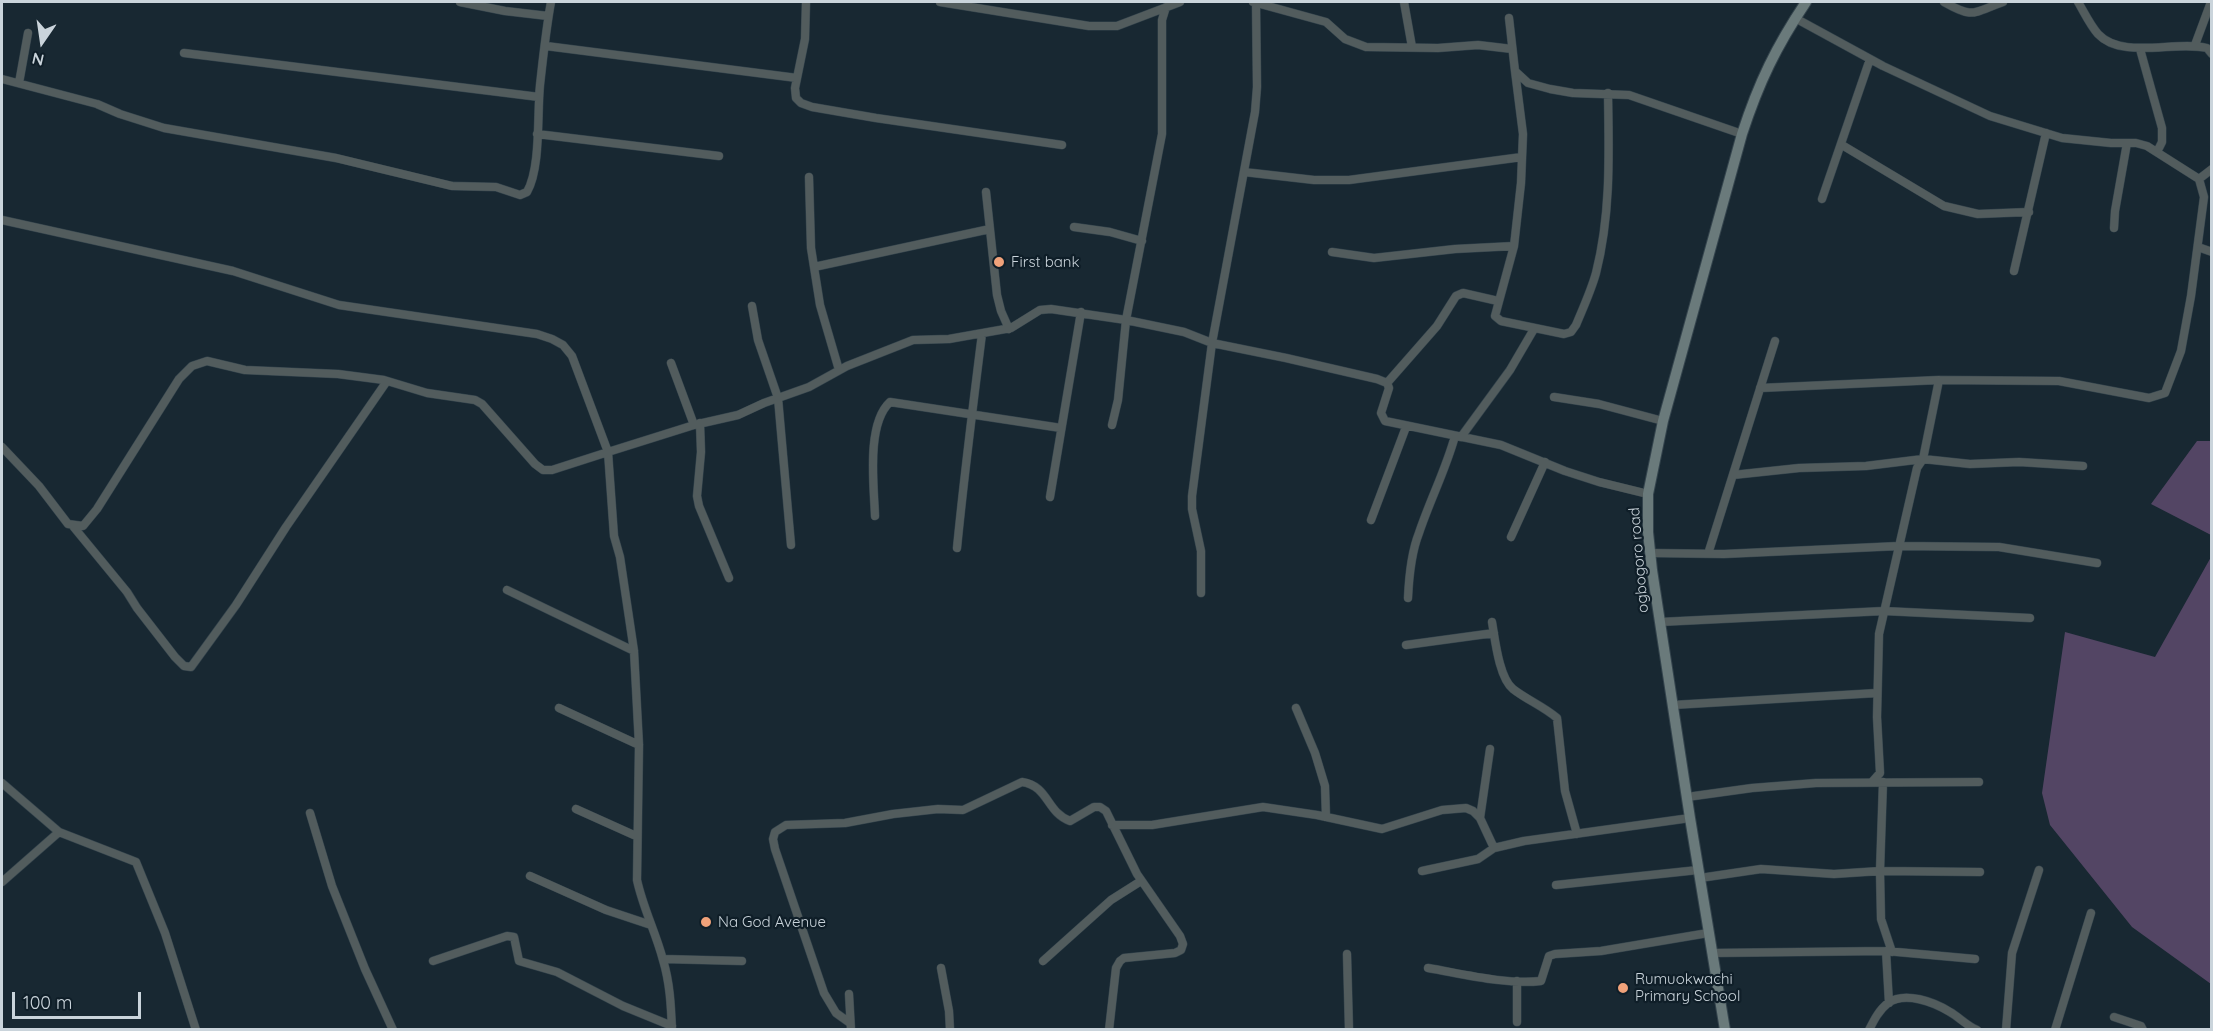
<!DOCTYPE html>
<html>
<head>
<meta charset="utf-8">
<style>
	body { margin:0 }
	#map { position:relative; width:2213px; height:1031px; overflow:hidden; background:#182832; font-family:Quicksand,sans-serif }
	canvas { display:block }
	.frame { position:absolute; inset:0; border:3px solid #cad4db; pointer-events:none }
	.north { position:absolute; left:12px; top:12px; width:60px; height:60px; -webkit-text-stroke:4px #0f1e28; paint-order:stroke; rotate:193deg; font-size:16px; font-weight:700; line-height:24px; text-align:center; color:#cad4db }
	.north::after { content:''; display:block; margin:auto; width:21px; height:27px; background:#cad4db; clip-path:polygon(50% 0,100% 100%,50% 72%,0 100%) }
	.scale { position:absolute; left:12px; top:992px; width:129px; height:27px; box-sizing:border-box; border:3px solid #cad4db; border-top:0; padding-left:8px; font-size:18px; line-height:21px; white-space:nowrap; color:#cad4db; -webkit-text-stroke:4px #0f1e28; paint-order:stroke }
</style>
</head>
<body>
<div id="map">
<canvas width="2213" height="1031"></canvas>
<div class="frame"></div>
<div class="north">N</div>
<div class="scale">100 m</div>
</div>
<script>
const context = document.querySelector('canvas').getContext('2d');
context.lineJoin = 'round';
function paint(path, color) {
  context.fillStyle = color;
  context.fill(path, 'evenodd');
}
function stroke(path, color, width, dash) {
  context.strokeStyle = color;
  context.lineWidth = width;
  context.lineCap = dash ? 'butt' : 'round';
  context.setLineDash(dash || []);
  context.stroke(path);
}
function write(font, color, halo, rows, align = 'center') {
  context.font = font + ' Quicksand,sans-serif';
  context.lineWidth = 4.5;
  context.setLineDash([]);
  context.textBaseline = 'middle';
  context.strokeStyle = halo;
  context.fillStyle = color;
  for (const [text, x, y, turn = 0] of rows) {
    context.save();
    context.translate(x, y);
    context.rotate((+turn || 0) * Math.PI / 180);
    context.textAlign = isNaN(turn) ? turn : align;
    if (halo) context.strokeText(text, 0, 0);
    context.fillText(text, 0, 0);
    context.restore();
  }
}
paint(new Path2D(`
	M2197,441H2211V535L2151,504Z
	M2211,557V984L2132,927L2050,825L2042,793L2065,632L2155,657Z`), '#534564');
const street = new Path2D(`
	M460,2L505,11L548,16
	M806,2L805,39L795,88L796,98L801,103L812,107L876,118L1062,145
	M940,2L1089,26H1117L1180,2
	M1253,2L1326,22L1345,39L1366,47L1438,48L1478,45L1512,49
	M1404,2L1412,47
	M1944,2C1974,19 1972,13 2003,2
	M2078,2C2084,12 2090,25 2098,34C2122,60 2176,40 2207,48L2212,54
	M1509,18L1515,71L1528,83L1550,89L1573,93L1629,95L1742,134
	M1795,18L1883,66L1990,116L2062,138L2111,143H2136L2147,146L2199,179L2204,197L2191,296L2181,351L2165,393L2149,398L2059,381L1939,380
	M2195,45L2211,2
	M546,46L797,78
	M2140,49L2162,128V142L2157,152
	M184,53L539,97
	M1515,71L1523,134L1521,183L1514,246L1495,316L1501,321L1564,334L1571,332L1576,325C1583,308 1591,291 1596,273C1611,214 1609,154 1608,93
	M2,79L97,104L120,114L164,128L336,158L452,186L496,187L520,195L527,192C541,168 537,114 540,85C543,58 546,29 551,2
	M19,83L28,33
	M537,134L719,156
	M1842,145L1944,206L1978,214L2029,212
	M1244,172L1314,180H1349L1522,157
	M809,177L811,248L820,305L839,370
	M2199,179L2212,169
	M986,192L997,295L1001,311L1009,329
	M1822,199L1870,59
	M2,220L233,271L339,305L537,334L552,339L563,345L572,356L608,452L694,425L738,415L764,403L809,387L847,366L913,340L949,339L1011,328L1040,310L1051,309L1126,320L1184,332L1212,343L1286,358L1377,379L1387,383L1389,388L1381,413L1385,421L1501,445L1565,471L1599,482L1648,494
	M1074,227L1110,232L1142,241
	M2114,228L2115,211L2127,143
	M2198,247L2212,252
	M1332,252L1374,258L1455,249L1514,246
	M814,267L990,229
	M2014,271L2046,133
	M752,306L758,340L778,398L791,545
	M671,363L694,425
	M1387,383L1437,326L1456,296L1463,293L1498,301
	M1760,388L1939,380L1923,459L1917,468L1879,634L1877,717L1880,773L1872,782
	M1554,397L1599,404L1663,421
	M700,423L701,452L697,496L699,506L729,578
	M1112,425L1118,400L1126,320L1162,134V20L1166,7
	M1461,437L1510,370L1534,329
	M2,447L39,486L68,524L83,526L97,509L179,379L192,366L207,361L245,370L338,374L384,380L427,393L475,400L482,404L535,464L543,470H552L608,452L614,536L620,557L634,651L639,745L637,880C643,908 656,933 663,960C670,983 671,1006 672,1030
	M1733,475L1799,468L1866,466L1923,459L1970,464L2019,462L2083,466
	M1050,497L1081,312
	M875,516C874,486 866,424 890,402L1061,428
	M1371,520L1406,427
	M72,525L127,592L137,608L175,657L184,666L191,667L236,605L286,527L387,381
	M1511,537L1545,462
	M957,548C964,477 973,405 982,334
	M1650,553L1724,554L1899,546L1999,547L2097,563
	M1708,554L1775,341
	M507,590L634,651
	M1201,593V551L1192,509V496L1212,343L1255,112L1257,87L1256,2
	M1408,598C1409,576 1411,553 1419,533C1430,500 1446,469 1455,436
	M1492,622C1495,639 1499,678 1513,689C1527,700 1543,706 1557,718L1565,791L1577,834
	M1660,622L1884,611L2030,618
	M1406,645L1494,633
	M1673,705L1877,693
	M559,708L639,745
	M1296,708L1315,753L1325,786L1326,817
	M1883,782L1880,871L1881,919L1892,952
	M2,783L59,832L136,862L165,933L196,1030
	M1687,797L1752,788L1816,783L1979,782
	M576,809L636,836
	M310,813L332,886L365,969L393,1030
	M1480,818L1490,749
	M1112,825H1152L1263,807L1317,815L1382,829L1442,810L1466,808L1473,811L1480,818L1494,848
	M1422,871L1478,859L1494,848L1524,841L1690,818
	M530,876L606,910L651,925
	M1700,878L1761,869L1834,874L1880,871L1980,872
	M2,882L59,832
	M1556,885L1698,870
	M1886,951L1889,1003
	M1712,953L1886,951L1975,959
	M1347,954L1349,1030
	M663,959L742,961
	M433,961L507,936L514,937L519,961L557,972L623,1006L672,1026
	M1043,961L1111,900L1141,881
	M941,968L949,1011L950,1030
	M1428,968C1463,974 1507,985 1541,981L1549,956L1555,954L1601,951L1708,933
	M849,994L851,1030
	M2114,1017L2141,1026L2143,1030
	M1517,1022V981
	M850,1023L836,1013L824,993L775,849L773,839L775,832L786,825L845,823L893,814L938,809L963,810L1022,782C1049,786 1046,812 1070,821L1094,807H1100L1106,811L1137,874L1180,936L1183,944L1181,950L1175,953L1124,958L1120,961L1116,968L1109,1030
	M1869,1030C1874,1020 1879,1010 1888,1003C1905,991 1934,1002 1950,1012C1959,1017 1967,1026 1977,1030
	M2006,1030L2012,953L2039,870
	M2055,1030L2091,913`);
const secondary = new Path2D(`
	M1725,1030L1690,818L1652,570L1648,532V494L1663,421L1742,134C1759,82 1776,47 1806,2`);
stroke(street, '#34444d', 9);
stroke(secondary, '#34444d', 12);
stroke(street, '#525c5d', 8);
stroke(secondary, '#6a7a7b', 10);
for (const [x, y, r, color] of [
	[999,262,6,"#f0a27a"],
	[706,922,6,"#f0a27a"],
	[1623,988,6,"#f0a27a"]
]) {
  const dot = new Path2D();
  dot.arc(x, y, r, 0, 2 * Math.PI);
  context.fillStyle = color;
  context.fill(dot);
  stroke(dot, '#0f1e28', 2);
}
write('15px', '#cad4db', '#0f1e28', [
	["First bank",1011,262],
	["Na God Avenue",718,922],
	["Rumuokwachi",1635,979],
	["Primary School",1635,996]
], 'left');
write('15px', '#cad4db', '#0f1e28', [
	["ogbogoro road",1639,560,-95]
]);
</script>
</body>
</html>
